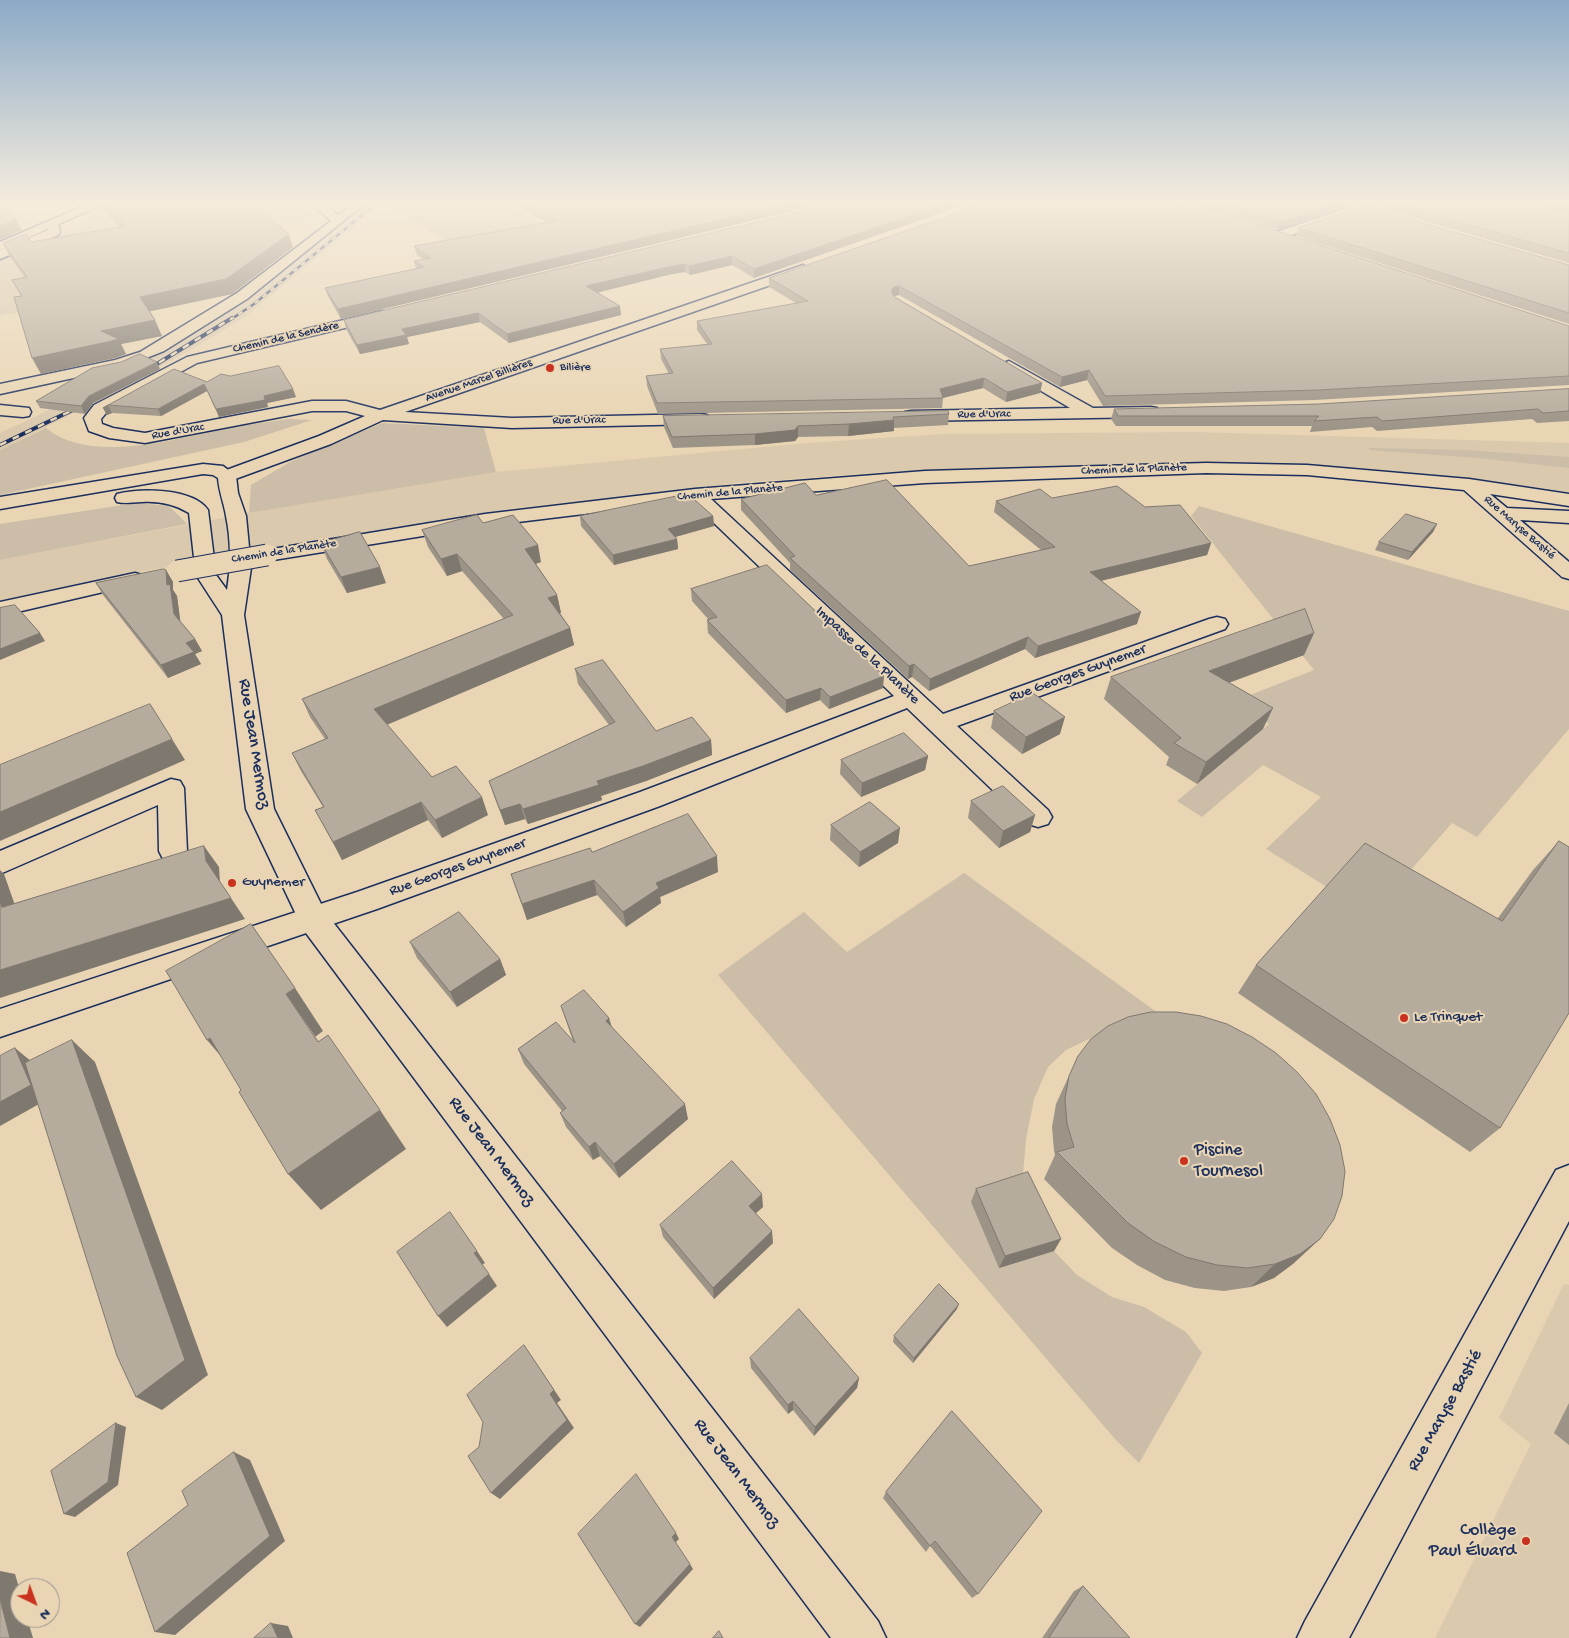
<!DOCTYPE html>
<html>
<head>
<meta charset="utf-8">
<style>
	body { margin:0 }
	#map { position:relative; width:1569px; height:1638px; overflow:hidden; background:#e9d5b3; font-family:"Gochi Hand",sans-serif }
	canvas { display:block }
	.north { position:absolute; left:10px; top:1578px; width:50px; height:50px; box-sizing:border-box; background:#e9d5b3; border:1px solid #979391; border-radius:50%; rotate:138deg; font-size:14px; font-weight:700; line-height:20px; text-align:center; color:#1b2f5e }
	.north::after { content:''; display:block; margin:auto; width:18px; height:22px; background:#c8321e; clip-path:polygon(50% 0,100% 100%,50% 72%,0 100%) }
</style>
</head>
<body>
<div id="map">
<canvas width="1569" height="1638"></canvas>
<div class="north">N</div>
</div>
<script>
const context = document.querySelector('canvas').getContext('2d');
context.lineJoin = 'round';
function paint(path, color) {
  context.fillStyle = color;
  context.fill(path, 'evenodd');
}
function stroke(path, color, width, dash) {
  context.strokeStyle = color;
  context.lineWidth = width;
  context.lineCap = dash ? 'butt' : 'round';
  context.setLineDash(dash || []);
  context.stroke(path);
}
function write(font, color, halo, rows, align = 'center') {
  context.font = font + ' "Gochi Hand",sans-serif';
  context.lineWidth = 4;
  context.setLineDash([]);
  context.textBaseline = 'middle';
  context.strokeStyle = halo;
  context.fillStyle = color;
  for (const [text, x, y, turn = 0] of rows) {
    context.save();
    context.translate(x, y);
    context.rotate((+turn || 0) * Math.PI / 180);
    context.textAlign = isNaN(turn) ? turn : align;
    if (halo) context.strokeText(text, 0, 0);
    context.fillText(text, 0, 0);
    context.restore();
  }
}
paint(new Path2D(`
	M126,201H298L318,219L166,247L194,278L0,316V258L83,224L81,220Z
	M368,201H386L245,317L184,354L104,398L0,450V433L81,395L159,353L247,297Z
	M1196,432L1569,443V494L1471,480L1309,466L1106,464L886,472L738,483L511,509L133,573L0,603V560L249,513L496,472L807,443L942,434Z
	M1564,1284L1569,1285V1638H1435L1531,1444L1499,1418Z`), '#dac9ad');
paint(new Path2D(`
	M386,201H500L550,229L512,236L562,267L540,271L452,245L385,203Z
	M288,419L312,420L244,442L0,495V450L46,428C92,466 178,437 231,428C250,424 269,422 288,419Z
	M382,423L484,428L496,472L249,513L251,485L290,462Z
	M1369,448L1464,450L1569,457V468L1477,458L1370,450Z
	M136,503L169,506L187,524L0,560V524Z
	M1199,506L1569,611V729L1477,837L1452,823L1387,897L1330,889L1266,849L1321,797L1263,765L1202,817L1177,801L1269,724L1232,702L1314,670L1191,516Z
	M964,873L1180,1029L1108,1030L1066,1050L1048,1067L1034,1099L1026,1139L1022,1186L1054,1251L1077,1275L1112,1297L1144,1307L1186,1332L1202,1353L1139,1463L1115,1439L718,975L804,912L847,952Z`), '#cbbda7');
const minor = new Path2D(`
	M309,201H321L338,215L356,201H368L247,299L164,351L124,367L0,394V384L115,360L140,352L237,293L331,221Z
	M964,201H977L984,208L978,211Z
	M1166,201H1184L1225,215L1227,217L1221,220L1217,219Z
	M1368,201H1385L1281,239H1273L1271,236L1273,233Z
	M52,221L58,224L60,232L58,235L0,259V250L48,230L46,224Z
	M803,265L809,269L808,272L405,412L512,418L701,414L707,415L709,419L707,423L701,424L512,428L383,420L331,444L227,482L221,480L218,476L221,472L319,436L365,416L346,411H312L145,443L109,438L89,431L84,418L94,405L187,357L382,311L387,312L389,315L387,318L197,363L106,413L101,419L102,424L113,428L145,433L312,401H346L380,410Z
	M1009,361L1093,408L1151,407L1157,408L1159,412L1157,416L1151,417L911,421L905,420L903,416L905,412L911,411L1070,408L1004,369L1001,366L1004,363Z
	M0,405L29,408L31,412L29,416L23,417L0,415Z
	M1206,463L1307,465L1469,479L1569,494V506L1490,494L1507,508L1569,511V523L1520,520L1569,562V579L1562,577L1464,490L1307,475L1206,473L925,483L711,499L943,714L1209,619L1217,617L1225,619L1228,624L1225,629L957,726L1048,810L1052,817L1048,824L1038,827L1028,824L907,708L660,806L377,909L0,1037V1009L357,892L640,792L894,696L691,501L485,526L267,561L260,559L257,555L260,551L485,514L695,489L925,471Z
	M135,573L142,575L146,579L142,583L0,616V602Z
	M171,779L180,781L184,788L187,851L183,859L173,862L163,859L159,851L158,805L0,874V851Z
	M1569,1165V1221L1349,1638H1297L1305,1621L1556,1170Z`);
const major = new Path2D(`
	M95,201H111L0,250V242Z
	M203,464L223,466L236,476L238,493L246,516L251,568L244,615L274,809L325,912L878,1621L886,1638H831L303,929L246,809L222,615L196,575L189,513C174,504 159,501 142,502C133,502 126,504 117,502L115,498L117,494C140,488 193,488 208,510L216,575L227,590C231,566 231,540 226,516C224,503 219,492 218,478L213,475L203,474L0,509V497Z`);
stroke(minor, '#1b2f5e', 3);
stroke(major, '#1b2f5e', 3);
paint(minor, '#e9d5b3');
paint(major, '#e9d5b3');
const railFar1 = new Path2D(`
	M230,320L254,304L379,201`);
const rail = new Path2D(`
	M147,370L232,318
	M0,445L81,406`);
stroke(railFar1, '#1b2f5e', 2.5);
stroke(rail, '#1b2f5e', 4);
stroke(railFar1, '#e9d5b3', 2, [5]);
stroke(rail, '#e9d5b3', 2.5, [7]);
const minorBridge = new Path2D(`
	M177,571L267,555`);
stroke(minorBridge, '#1b2f5e', 23, []);
stroke(minorBridge, '#e9d5b3', 21);
paint(new Path2D(`
	M98,201H248L293,247L232,294L150,311L162,336L121,344L126,354L115,358L41,374L21,296L12,280L25,277L10,257L3,243L31,242L120,227L101,208Z
	M507,201H834L341,319L328,296L325,288L416,269L414,261L423,259L417,255L414,246L546,222Z
	M846,201H975L754,278L732,265L690,275L685,272L672,274L597,292L621,315L509,343L480,322L407,337L409,344L360,354L346,329L344,320Z
	M1205,201H1364L1278,230L1204,206Z
	M1381,201H1522L1569,213V263L1379,208Z
	M1523,201H1569V213Z
	M984,204L1569,326V385L1315,400L1103,406L1087,380L1060,387L899,295L894,296L1042,383L1040,393L1006,402L983,388L943,398L942,408L658,414L647,386L646,376L669,374L661,359L660,349L707,344L697,330V321L796,303L769,287V278Z
	M1299,228L1569,265V324L1296,236Z
	M160,369L93,403L85,414L40,408L36,401Z
	M174,369L207,382L296,397L267,403L268,407L219,417L207,391L161,416L112,413L107,415L103,408Z
	M1569,389V421L1537,423L1532,419L1377,431L1372,427L1310,432L1312,426H1116L1111,419L1114,409L1319,404Z
	M949,414L948,425L894,428V431L848,436L798,437L795,441L755,445L673,448L664,427L663,416Z
	M816,495L969,566L1041,550L994,512L996,501L1052,498L1145,507L1211,543L1207,555L1101,581L1137,624L1035,658L1025,649L929,691L912,677L908,679L790,570V563L741,510V499Z
	M580,516H713L714,526L675,537L677,539L678,549L614,565L581,526Z
	M483,523L541,562L536,564L557,595L561,613H560L570,628L574,645L387,725L432,777L488,815L442,838L428,820L342,860L315,810L323,807L301,771L292,753L325,739L310,717L302,699L504,619L462,571L447,576L428,547L422,530Z
	M1437,524L1433,532L1408,560L1375,550L1379,542Z
	M321,543L386,583L347,593L327,559Z
	M166,570L173,582V590L177,596L180,621L195,639L202,651L195,654L201,664L168,678L103,595L96,583Z
	M691,589L883,688L829,709L820,700L786,713L708,633L707,620H709L692,601Z
	M1314,633L1304,655L1229,683L1263,729L1197,784L1166,765L1169,757L1104,699L1111,677Z
	M575,669L656,731L711,740L712,755L646,781L601,796L602,800L528,824L525,819L505,825L494,796L489,781L609,725L578,684Z
	M994,711L1060,734L1022,754L991,728Z
	M928,756L925,770L861,797L840,774L841,760Z
	M971,801L1035,815L1030,832L999,848L968,818Z
	M831,825L898,843L859,867L830,840Z
	M1559,841L1500,1128L1470,1152L1238,993L1256,965L1498,918L1533,870Z
	M592,852L718,872L660,897L661,903L626,927L597,895L527,920L511,874Z
	M410,942L500,959L506,975L457,1007L417,958Z
	M561,1006L609,1018L612,1027L688,1119L619,1178L600,1156L593,1160L566,1127L560,1113L562,1111L524,1064L518,1049L573,1041Z
	M1078,1056L1294,1263L1274,1278L1251,1287L1224,1291L1195,1288L1165,1280L1137,1265L1112,1248L1044,1179L1055,1155L1054,1151L1052,1127L1056,1104Z
	M976,1189L1061,1239L1054,1251L999,1268L971,1202Z
	M763,1207L756,1213L773,1243L714,1299L663,1237L660,1225Z
	M957,1309L913,1363L893,1342L894,1336Z
	M750,1358L859,1378L857,1388L814,1436L793,1410L788,1414L751,1368Z
	M1569,1403V1445L1554,1433Z
	M952,1411L978,1594L972,1598L930,1546L926,1552L883,1498L886,1492Z
	M1083,1586L1130,1638H1042L1074,1591Z`), '#9d9488');
paint(new Path2D(`
	M801,201H834L341,319L338,309Z
	M953,201H975L754,278V269Z
	M1343,201H1364L1278,230L1281,222Z
	M16,219L22,230L0,240V226Z
	M289,234L293,247L232,294L147,312L140,297Z
	M732,256V265L690,275L689,266Z
	M685,264V272L672,274L588,295L586,286L672,266Z
	M899,286V295L894,296L891,291L894,287Z
	M620,306L621,315L509,343L507,334Z
	M478,313L480,322L407,337L409,344L360,354L357,345L402,329Z
	M155,320L162,336L121,344L126,354L115,358L41,374L32,358L101,331Z
	M157,362L160,369L93,403L85,414L81,406L89,396Z
	M1089,370L1087,380L1060,387L1062,377Z
	M984,378L983,388L938,399L940,389Z
	M1042,383L1040,393L1006,402L1007,392Z
	M204,384L207,391L161,416L158,409Z
	M293,389L296,397L267,403L268,407L219,417L216,409L264,396Z
	M108,405L112,413L107,415L103,408Z
	M894,420V431L848,436L849,424Z
	M798,426V437L795,441L755,445V434Z
	M713,516L714,526L668,539V529Z
	M1437,524L1433,532L1408,560L1412,552Z
	M677,539L678,549L614,565L613,555Z
	M1211,543L1207,555L1087,584L1090,572Z
	M538,545L541,562L529,566L525,549Z
	M457,554L462,571L447,576L441,559Z
	M380,567L386,583L347,593L341,577Z
	M166,570L173,582V590L177,596L181,626L174,614L167,585Z
	M557,595L561,613L552,615L548,598Z
	M1141,612L1137,624L1035,658L1038,646Z
	M570,628L574,645L381,727L374,709Z
	M40,633L45,641L0,660V649Z
	M1314,633L1304,655L1200,693L1209,671Z
	M1028,637L1025,649L929,691L930,679Z
	M195,639L202,651L195,654L201,664L168,678L161,665L186,643Z
	M914,664L912,677L908,679L909,666Z
	M884,676L883,688L829,709L830,697Z
	M821,688L820,700L786,713V700Z
	M1273,708L1263,729L1197,784L1206,762Z
	M1065,717L1060,734L1022,754L1026,737Z
	M172,739L185,760L0,841V812Z
	M711,740L712,755L646,781L601,796L602,800L528,824L523,809L597,781Z
	M928,756L925,770L861,797L862,783Z
	M482,797L488,815L442,838L435,820Z
	M421,802L428,820L342,860L333,842Z
	M520,804L525,819L505,825L500,810Z
	M1035,815L1030,832L999,848L1003,831Z
	M900,828L898,843L859,867L860,852Z
	M204,846L219,867L220,882L206,861Z
	M717,856L718,872L660,897L661,903L626,927L623,912L656,883Z
	M0,870L4,874L23,928L2,907L0,901Z
	M594,880L597,895L527,920L522,904Z
	M231,898L245,919L0,998V970Z
	M500,959L506,975L457,1007L450,992Z
	M295,988L323,1031L315,1037L347,1083L286,994Z
	M609,1018L613,1034L606,1021Z
	M210,1038L242,1081L207,1040Z
	M72,1040L95,1062L208,1375L162,1410L136,1397Z
	M15,1048L32,1062L48,1099L0,1126V1102Z
	M685,1104L688,1119L619,1178L614,1164Z
	M380,1110L406,1149L321,1210L288,1174Z
	M595,1142L600,1156L593,1160L589,1147Z
	M762,1194L763,1207L750,1218L749,1206Z
	M772,1231L773,1243L714,1299L713,1288Z
	M1061,1239L1054,1251L999,1268L1005,1256Z
	M1320,1239L1294,1263L1274,1278L1251,1287L1275,1264Z
	M477,1251L485,1263L482,1265L474,1253Z
	M489,1274L497,1286L447,1327L438,1316Z
	M959,1304L957,1309L913,1363L914,1358Z
	M524,1345L561,1400L557,1403L574,1428L500,1499L491,1493L550,1394Z
	M859,1378L857,1388L814,1436L815,1427Z
	M793,1401V1410L788,1414V1405Z
	M116,1423L126,1427L118,1485L75,1517L64,1514Z
	M234,1452L250,1460L285,1541L175,1635L155,1632Z
	M676,1533L679,1539L675,1543L672,1537Z
	M690,1564L693,1569L640,1627L635,1624Z
	M0,1571L15,1574L20,1591V1618H27L33,1638H10L0,1599Z
	M271,1623L288,1626L293,1638H278Z`), '#7f786f');
const building = new Path2D(`
	M0,201H6L16,219L0,226Z
	M102,201H248L289,234L226,279L140,297L155,320L101,331L119,339L107,342L32,358L14,297L22,296L12,280L27,277L3,243L26,234L31,242L126,226Z
	M520,201H801L338,309L325,288L424,267L414,261L431,258L414,246L556,221Z
	M846,201H953L754,269L732,256L689,266L685,264L672,266L586,286L620,306L507,334L478,313L402,329L406,335L357,345L344,320Z
	M988,201H1160L1180,207L1191,203L1569,326V376L1319,390L1105,396L1089,370L1062,377L899,286L894,287L891,291L894,297L1042,383L1007,392L984,378L940,389L943,398L657,403L646,376L673,373L660,349L712,344L697,321L808,301L769,278L984,204Z
	M1217,201H1343L1281,222Z
	M1387,201H1522L1569,213V253Z
	M1558,201H1569V204Z
	M1364,206L1569,265V313L1299,228Z
	M140,354L157,362L89,396L81,406L36,401L92,368L121,362Z
	M279,366L293,389L264,396L265,400L216,409L204,384L158,409L108,405L103,408L174,369L207,382L221,374L230,376Z
	M1569,389V411L1543,413L1538,409L1382,421L1377,417L1314,421L1319,416H1118L1114,409L1319,404Z
	M948,411L949,414L893,417L894,420L849,424L798,426L795,430L755,434L672,437L663,416Z
	M887,480L969,566L1055,547L996,501L1040,489L1052,498L1117,486L1145,507L1180,505L1211,543L1090,572L1141,612L1038,646L1028,637L930,679L914,664L909,666L790,558L795,556L741,499L805,483L816,495Z
	M688,494L713,516L668,529L677,539L613,555L580,516Z
	M1406,514L1437,524L1412,552L1379,542Z
	M477,515L483,523L513,515L538,545L525,549L557,595L548,598L570,628L374,709L432,777L456,766L482,797L435,820L421,802L333,842L315,810L324,807L292,753L328,738L302,699L513,615L457,554L441,559L422,530Z
	M360,532L380,567L341,577L321,543Z
	M767,565L884,676L830,697L821,688L786,700L707,620L717,617L691,589Z
	M164,569L166,570L167,585L170,584L174,614L195,639L186,643L194,652L161,665L96,583Z
	M15,605L40,633L0,649V608Z
	M1305,609L1314,633L1209,671L1273,708L1206,762L1174,743L1181,738L1111,677Z
	M603,660L656,731L692,717L711,740L643,766L597,781L599,785L523,809L520,804L500,810L489,781L615,722L575,669Z
	M1033,693L1065,717L1026,737L994,711Z
	M150,704L172,739L0,812V765Z
	M904,733L928,756L862,783L841,760Z
	M1003,786L1035,815L1003,831L971,801Z
	M870,802L900,828L860,852L831,825Z
	M688,814L717,856L656,883L659,888L623,912L594,880L522,904L511,874L590,848L592,852Z
	M1559,841L1569,847V1013L1500,1128L1256,965L1365,843L1502,921Z
	M204,846L206,861L231,898L0,970V901L2,907Z
	M459,912L500,959L450,992L410,942Z
	M251,924L295,988L286,994L318,1042L328,1035L380,1110L288,1174L239,1092L241,1090L210,1038L207,1040L166,971Z
	M584,990L609,1018L606,1021L685,1104L614,1164L595,1142L589,1147L560,1113L566,1108L518,1049L556,1022L575,1043L561,1006Z
	M1151,1012H1176L1201,1016L1227,1024L1252,1037L1276,1053L1297,1072L1316,1094L1330,1119L1340,1145L1345,1171L1342,1196L1334,1219L1320,1239L1300,1254L1275,1264L1247,1268L1217,1265L1186,1257L1155,1242L1128,1223L1057,1152L1074,1147L1067,1124L1065,1099L1069,1076L1078,1056L1091,1039L1108,1026L1128,1017Z
	M72,1040L185,1360L136,1397L117,1356L25,1063Z
	M15,1048L31,1085L0,1102V1056Z
	M732,1161L762,1194L749,1206L772,1231L713,1288L660,1225Z
	M1028,1172L1061,1239L1005,1256L976,1189Z
	M450,1212L477,1251L474,1253L489,1274L438,1316L397,1252Z
	M939,1284L959,1304L914,1358L894,1336Z
	M799,1309L859,1378L815,1427L793,1401L788,1405L750,1358Z
	M524,1345L554,1390L550,1394L567,1420L491,1493L468,1456L479,1447L483,1422L467,1395Z
	M952,1411L1042,1511L978,1594L935,1541L930,1546L886,1492Z
	M116,1423L108,1482L64,1514L51,1471Z
	M234,1452L270,1536L155,1632L127,1553L188,1505L182,1491Z
	M636,1474L676,1533L672,1537L690,1564L635,1624L578,1534Z
	M1083,1586L1130,1638H1049Z
	M0,1599L10,1638H0Z
	M271,1623L278,1638H254Z
	M719,1631L723,1638H713Z`);
paint(building, '#b6ac9e');
stroke(building, '#7f786f', 1);
const sky = context.createLinearGradient(0, 0, 0, 431);
sky.addColorStop(0, '#8caac7');
sky.addColorStop(0.47, '#f5ecdd');
sky.addColorStop(1, '#f5ecdd00');
context.fillStyle = sky;
context.fillRect(0, 0, 1569, 431);
for (const [x, y, r, color] of [
	[550,368,5,"#c8321e"],
	[232,883,5,"#c8321e"],
	[1404,1018,5,"#c8321e"],
	[1184,1161,5,"#c8321e"],
	[1526,1541,5,"#c8321e"]
]) {
  const dot = new Path2D();
  dot.arc(x, y, r, 0, 2 * Math.PI);
  context.fillStyle = color;
  context.fill(dot);
  stroke(dot, '#e9d5b3', 2);
}
write('12px', '#1b2f5e', '#e9d5b3', [
	["Chemin de la Sendère",286,338,-13],
	["Avenue Marcel Billières",479,381,-19],
	["Rue d'Urac",984,415,-1],
	["Rue d'Urac",579,421,-1],
	["Rue d'Urac",178,432,-10],
	["Chemin de la Planète",1134,470,-2],
	["Chemin de la Planète",730,493,-5],
	["Rue Maryse Bastié",1519,528,41],
	["Chemin de la Planète",284,552,-9]
]);
write('12px', '#1b2f5e', '#e9d5b3', [
	["Bilière",560,368]
], 'left');
write('15px', '#1b2f5e', '#e9d5b3', [
	["Impasse de la Planète",867,656,43],
	["Rue Georges Guynemer",1078,674,-20],
	["Rue Georges Guynemer",458,868,-20]
]);
write('15px', '#1b2f5e', '#e9d5b3', [
	["Guynemer",242,883],
	["Le Trinquet",1414,1018]
], 'left');
write('18px', '#1b2f5e', '#e9d5b3', [
	["Rue Jean Mermoz",253,744,81],
	["Rue Jean Mermoz",491,1152,53],
	["Rue Maryse Bastié",1446,1411,-61],
	["Rue Jean Mermoz",736,1474,53]
]);
write('18px', '#1b2f5e', '#e9d5b3', [
	["Piscine",1194,1151],
	["Tournesol",1194,1172],
	["Collège",1516,1531,"right"],
	["Paul Éluard",1516,1552,"right"]
], 'left');
</script>
</body>
</html>
